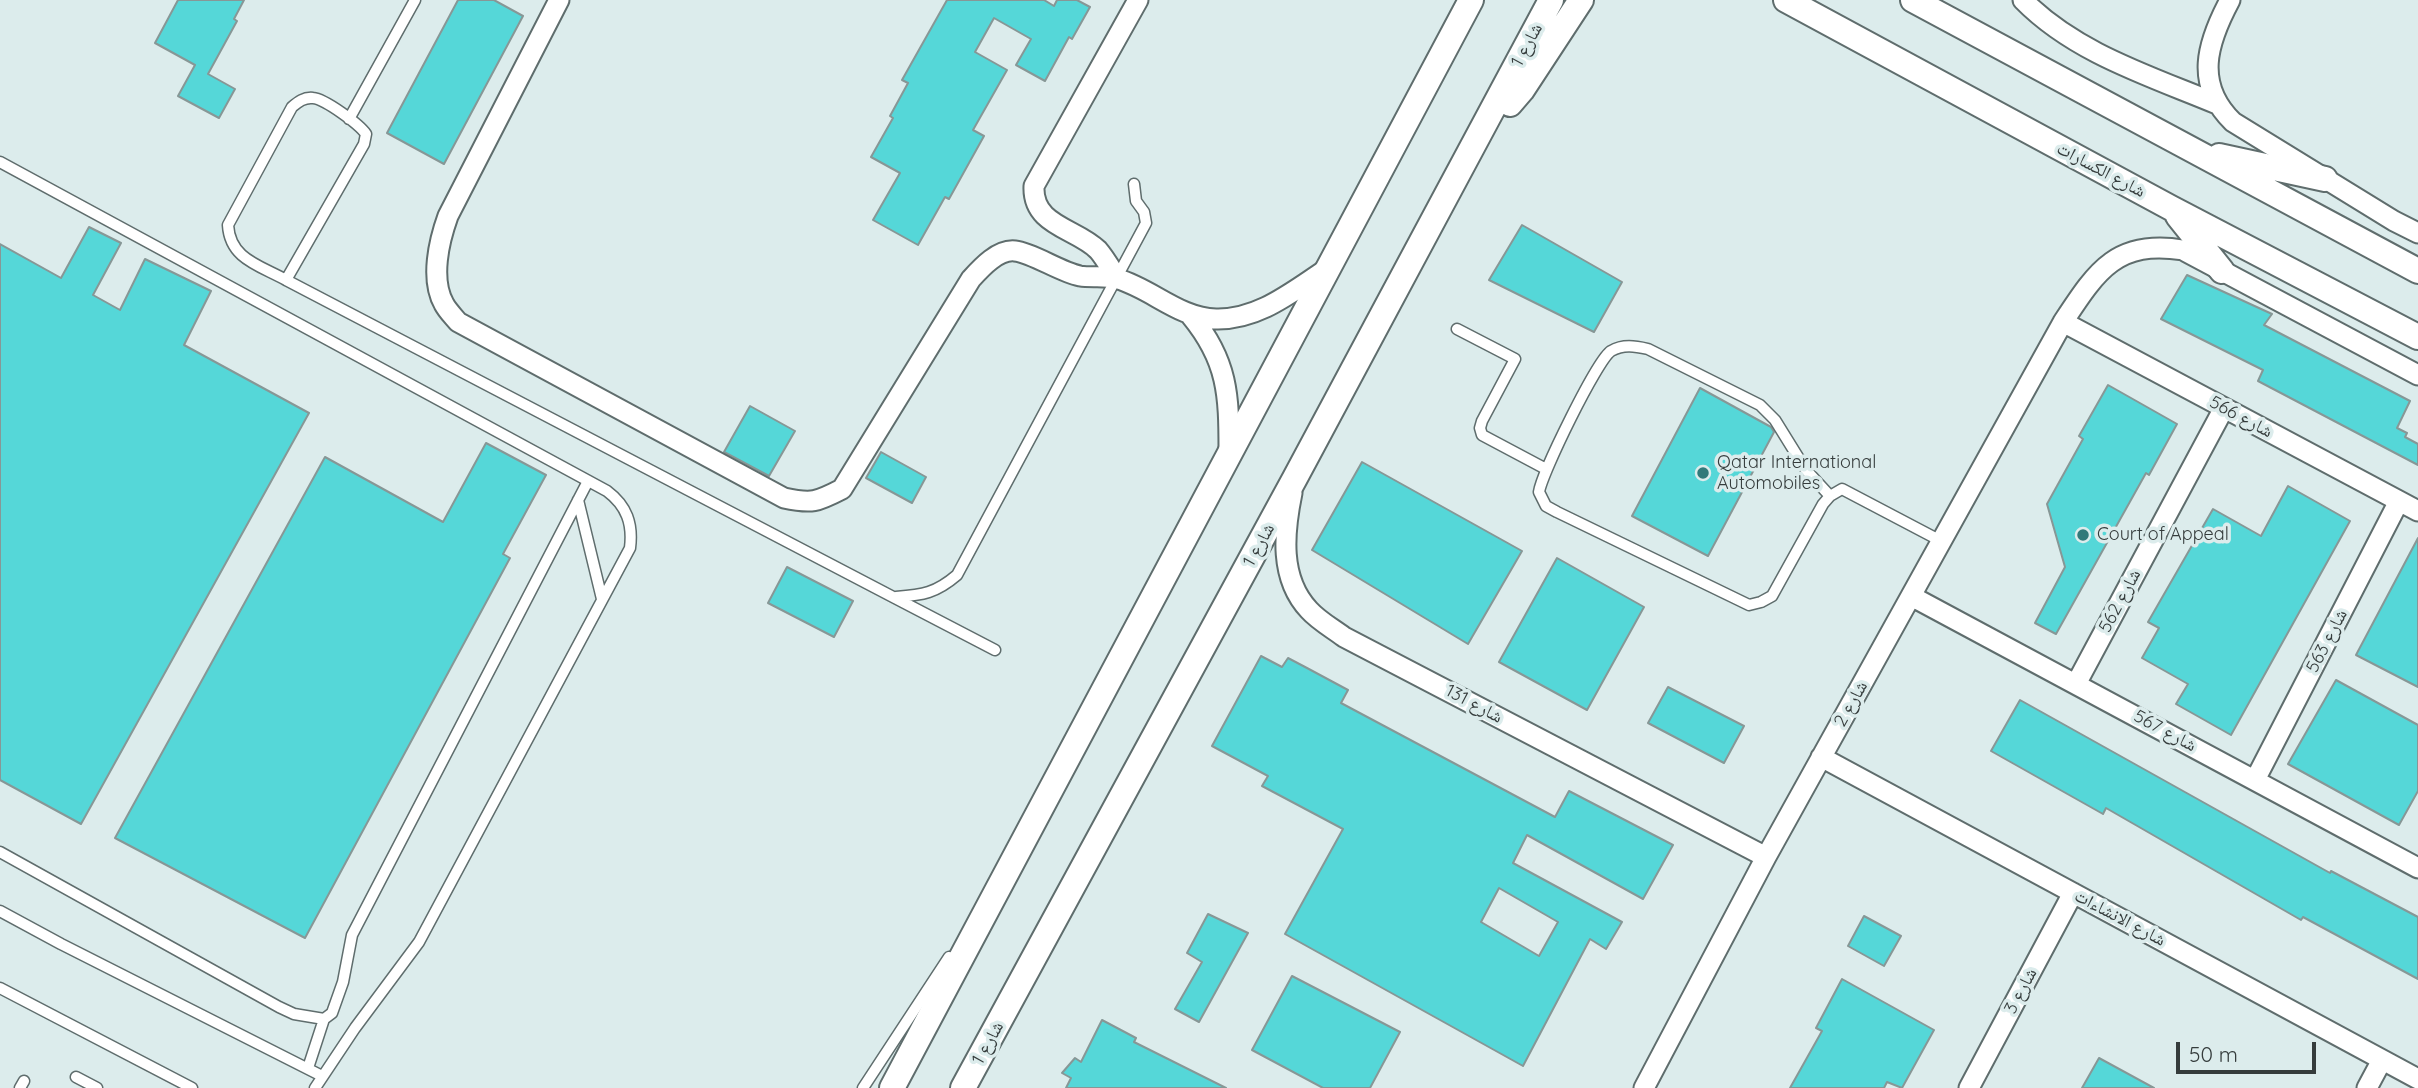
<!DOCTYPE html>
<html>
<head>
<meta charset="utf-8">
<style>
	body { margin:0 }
	#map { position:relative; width:2418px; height:1088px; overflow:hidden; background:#dcecec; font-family:Quicksand,sans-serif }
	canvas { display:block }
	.scale { position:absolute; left:2176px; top:1042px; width:140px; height:32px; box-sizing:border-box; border:4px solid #353c3c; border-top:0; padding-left:9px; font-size:21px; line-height:24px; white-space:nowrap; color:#353c3c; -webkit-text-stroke:5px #dcecec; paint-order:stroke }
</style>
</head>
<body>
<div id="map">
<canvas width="2418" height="1088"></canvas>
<div class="scale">50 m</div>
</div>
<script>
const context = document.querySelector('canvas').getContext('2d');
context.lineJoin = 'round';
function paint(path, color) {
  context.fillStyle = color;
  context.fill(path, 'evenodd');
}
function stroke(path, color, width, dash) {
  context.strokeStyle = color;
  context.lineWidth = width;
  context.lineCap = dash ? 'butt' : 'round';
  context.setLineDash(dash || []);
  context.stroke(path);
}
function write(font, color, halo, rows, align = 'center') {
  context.font = font + ' Quicksand,"Noto Naskh Arabic",sans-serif';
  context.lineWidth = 7;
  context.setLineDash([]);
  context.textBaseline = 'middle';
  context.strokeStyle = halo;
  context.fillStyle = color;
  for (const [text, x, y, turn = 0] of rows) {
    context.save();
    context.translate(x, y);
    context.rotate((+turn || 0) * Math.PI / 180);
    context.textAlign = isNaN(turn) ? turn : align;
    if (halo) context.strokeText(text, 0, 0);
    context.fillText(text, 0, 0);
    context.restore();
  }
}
const building = new Path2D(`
	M178,0H244L234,19L237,21L208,74L235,89L219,118L178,96L195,65L155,43Z
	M458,0H494L523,16L444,164L387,133Z
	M947,0H1044L1054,6L1057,0H1077L1090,7L1072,39L1069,37L1045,81L1016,65L1031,39L994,18L975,52L1007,70L973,130L984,136L949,199L945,197L918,245L873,220L900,173L871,157L893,118L890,116L908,83L902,80Z
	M1522,225L1622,282L1594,332L1489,280Z
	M89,227L121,243L93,295L120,310L145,259L211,291L184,345L309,413L81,824L0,780V244L61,278Z
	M2187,275L2272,314L2264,325L2410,401L2397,428L2407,433L2405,437L2418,444V465L2258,381L2263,370L2161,319Z
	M2108,385L2177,424L2149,475L2146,473L2056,634L2035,623L2065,567L2047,504L2083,439L2079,436Z
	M1700,388L1771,427L1774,432L1708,556L1632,516Z
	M750,406L795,431L769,476L724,452Z
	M486,443L546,475L503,554L510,558L305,938L115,838L325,457L443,522Z
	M881,452L926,477L912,503L866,478Z
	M1362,462L1522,551L1468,644L1312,550Z
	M2288,486L2350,521L2231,735L2176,704L2188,684L2142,658L2159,628L2148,622L2213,509L2261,536Z
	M2418,538V687L2356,655Z
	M1557,558L1644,607L1587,710L1499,662Z
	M787,567L853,601L834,637L768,603Z
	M1261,656L1282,667L1288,658L1307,668L1348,690L1341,703L1555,817L1569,791L1673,845L1643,899L1527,835L1513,863L1622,922L1606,949L1590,939L1523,1066L1285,934L1343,829L1262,786L1268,776L1212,746ZM1499,888L1558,922L1539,956L1481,922Z
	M2336,680L2418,725V791L2399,825L2288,764Z
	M1668,687L1744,726L1724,763L1648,723Z
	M2020,700L2330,873L2331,871L2418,917V979L2303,917L2301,920L2106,808L2103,814L1991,751Z
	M1208,914L1248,933L1199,1022L1175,1009L1202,962L1187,953Z
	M1864,916L1901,936L1884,966L1848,946Z
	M1292,976L1400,1032L1370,1088H1323L1252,1050Z
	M1842,979L1934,1030L1902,1088L1887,1082L1884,1088H1790L1822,1031L1816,1028Z
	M1102,1020L1136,1038L1134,1042L1226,1088H1066L1071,1078L1062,1073L1075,1058L1081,1062Z
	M2099,1058L2154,1088H2082Z`);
paint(building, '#55d7d8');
stroke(building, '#879796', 2);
const service = new Path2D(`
	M349,119L415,0
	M0,162L607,491C627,506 633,524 630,548L419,942L355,1028L315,1088
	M286,280L364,144L366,134C359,124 325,99 313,98C304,97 298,102 292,107L228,225C230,259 259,265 286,280L895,598L995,650
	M1457,329L1515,359L1482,421L1480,428L1482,435L1546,469
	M1830,496L1806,470L1775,420L1760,405L1648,349C1635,346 1623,344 1611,351C1597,360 1542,473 1539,492L1546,506L1557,512L1749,605L1761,602L1772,596L1823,504L1830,496L1842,489L1941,541
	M578,500L602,599
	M896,597C923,595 936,593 957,575L1146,223L1144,212L1136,201L1134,184
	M0,852L279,1007L294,1014L324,1019
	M0,911L61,944L322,1076
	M0,988L192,1088
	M308,1068L324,1019L332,1013L343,982L352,935L587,483
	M76,1077L97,1088
	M20,1088L24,1081
	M863,1088L949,957`);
const minor = new Path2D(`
	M559,0L448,216C439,241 430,279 444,304C447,310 453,316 458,322L784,498C812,504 817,502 842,489L971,279C981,268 998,249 1015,251C1033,253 1060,272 1080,276C1092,278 1106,275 1118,279C1152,289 1179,318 1216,319C1259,320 1293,291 1327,269
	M2023,0C2075,53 2150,76 2217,104
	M2230,0C2207,43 2194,84 2233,122L2394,221L2418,233
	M1117,278C1111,269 1105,258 1098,250C1076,228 1032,226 1034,186L1138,0
	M1191,316C1228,361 1229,395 1229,451
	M2063,322L2418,511
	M1292,493C1284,532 1279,578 1309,610C1319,621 1332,628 1344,637L1766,857
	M1911,596L2418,868
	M2076,684L2224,408
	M1821,757L2418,1079
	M2255,780L2399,501
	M1644,1088L1766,857L2063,322C2096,272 2116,239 2183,250L2418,375
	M1969,1088L2073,893
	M2367,1088L2382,1060`);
const tertiary = new Path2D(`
	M1786,0L2171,208L2418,337
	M1913,0L2418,271
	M1510,104L1522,90L1581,0
	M2219,156L2325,179
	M2178,216L2222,271
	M892,1088L1471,0
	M963,1088L1295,478L1551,0`);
stroke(service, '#5f6d6d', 13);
stroke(minor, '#5f6d6d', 23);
stroke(tertiary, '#5f6d6d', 28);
stroke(service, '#fff', 10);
stroke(minor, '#fff', 19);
stroke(tertiary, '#fff', 24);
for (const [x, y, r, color] of [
	[1703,473,7,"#317a7a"],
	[2083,535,7,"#317a7a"]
]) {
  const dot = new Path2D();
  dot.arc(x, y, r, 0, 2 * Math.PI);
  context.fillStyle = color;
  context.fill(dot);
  stroke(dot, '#dcecec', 2.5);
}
write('18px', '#353c3c', '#dcecec', [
	["شارع 1",1527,45,-62],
	["شارع الكسارات",2101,170,28],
	["شارع 566",2241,417,28],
	["شارع 1",1259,545,-61],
	["شارع 562",2120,601,-62],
	["شارع 563",2327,641,-63],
	["شارع 131",1474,704,28],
	["شارع 2",1851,704,-61],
	["شارع 567",2165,731,28],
	["شارع الانشاءات",2120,918,28],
	["شارع 3",2021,991,-62],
	["شارع 1",988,1043,-61]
]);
write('18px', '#353c3c', '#dcecec', [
	["Qatar International",1717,463],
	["Automobiles",1717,484],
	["Court of Appeal",2097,535]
], 'left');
</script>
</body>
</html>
